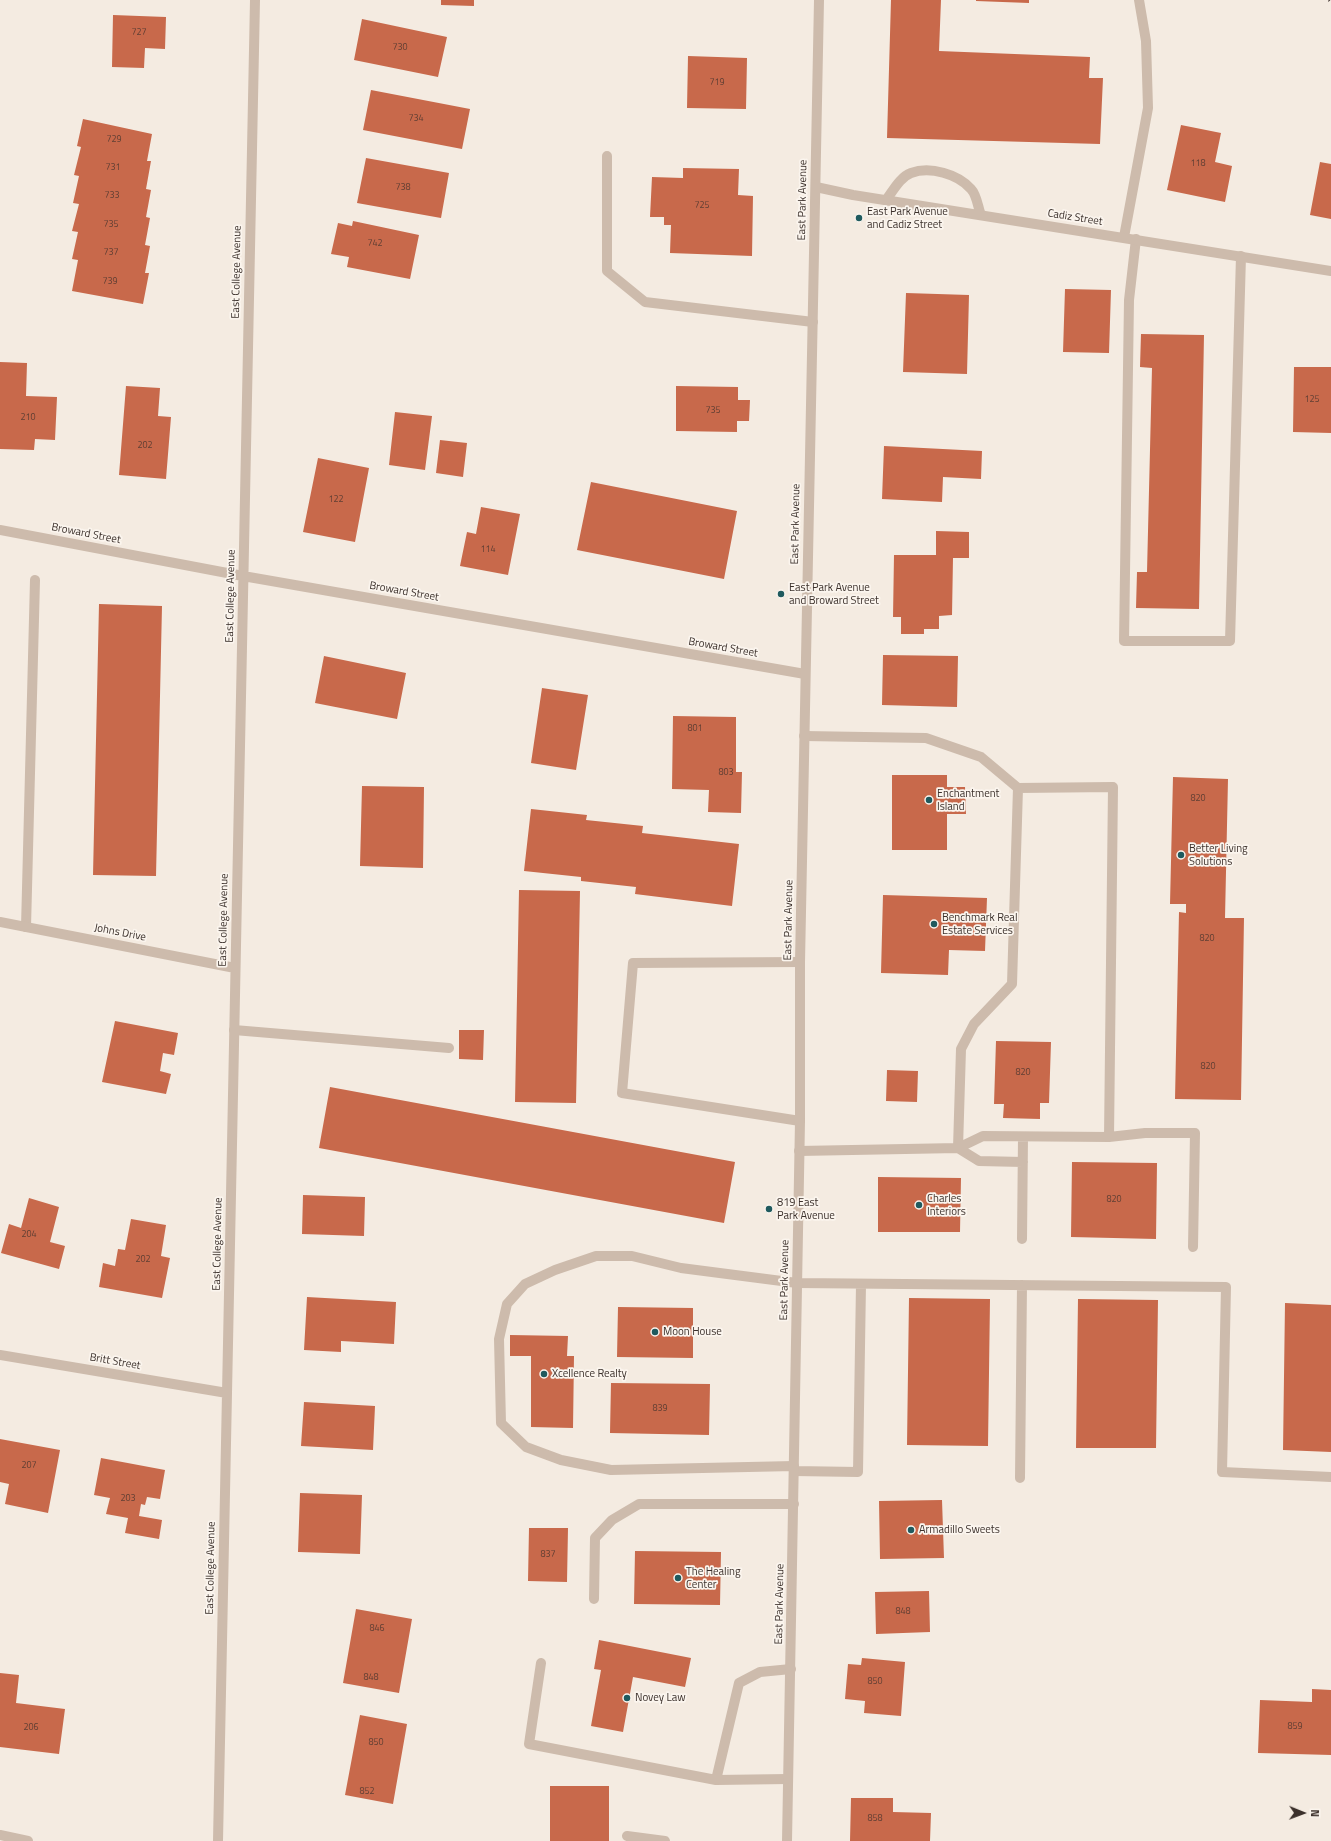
<!DOCTYPE html>
<html>
<head>
<meta charset="utf-8">
<style>
	body { margin:0 }
	#map { position:relative; width:1331px; height:1841px; overflow:hidden; background:#f4ebe1; font-family:"Titillium Web",sans-serif }
	canvas { display:block }
	.north { position:absolute; left:1283px; top:1793px; width:40px; height:40px; -webkit-text-stroke:3px #fbf5ee; paint-order:stroke; rotate:91deg; font-size:11px; font-weight:700; line-height:16px; text-align:center; color:#3b302b }
	.north::after { content:''; display:block; margin:auto; width:14px; height:18px; background:#3b302b; clip-path:polygon(50% 0,100% 100%,50% 72%,0 100%) }
</style>
</head>
<body>
<div id="map">
<canvas width="1331" height="1841"></canvas>
<div class="north">N</div>
</div>
<script>
const context = document.querySelector('canvas').getContext('2d');
context.lineJoin = 'round';
function paint(path, color) {
  context.fillStyle = color;
  context.fill(path, 'evenodd');
}
function stroke(path, color, width, dash) {
  context.strokeStyle = color;
  context.lineWidth = width;
  context.lineCap = dash ? 'butt' : 'round';
  context.setLineDash(dash || []);
  context.stroke(path);
}
function write(font, color, halo, rows, align = 'center') {
  context.font = font + ' "Titillium Web",sans-serif';
  context.lineWidth = 3.5;
  context.setLineDash([]);
  context.textBaseline = 'middle';
  context.strokeStyle = halo;
  context.fillStyle = color;
  for (const [text, x, y, turn = 0] of rows) {
    context.save();
    context.translate(x, y);
    context.rotate((+turn || 0) * Math.PI / 180);
    context.textAlign = isNaN(turn) ? turn : align;
    if (halo) context.strokeText(text, 0, 0);
    context.fillText(text, 0, 0);
    context.restore();
  }
}
paint(new Path2D(`
	M441,0H474V6L441,5Z
	M891,0H941L939,51L1090,57L1089,78H1103L1100,144L887,138Z
	M976,0H1029V3L976,1Z
	M113,15L166,17L165,49L145,48L144,68L112,67Z
	M362,19L447,37L438,77L354,60Z
	M688,56L747,58L746,109L687,108Z
	M371,90L470,109L462,149L363,130Z
	M83,119L152,134L147,161H151L146,189L151,190L146,217L150,218L145,245L150,246L145,273H149L143,304L72,291L78,260L72,259L78,232L72,231L79,204L73,203L79,176L74,175L81,147L77,146Z
	M1181,125L1221,133L1215,162L1232,166L1225,202L1167,190Z
	M366,158L449,173L441,218L357,203Z
	M1320,162L1331,164V219L1310,215Z
	M683,168L739,169L738,195L753,196L752,256L670,253L671,225H664V217H650L652,177L683,178Z
	M353,221L419,235L410,279L347,267L349,257L331,254L338,223L352,226Z
	M1065,289L1111,290L1109,353L1063,352Z
	M906,293L969,295L967,374L903,372Z
	M1141,334L1204,335L1199,609L1136,608L1137,572H1147L1152,368L1140,367Z
	M0,362L27,363L26,396L57,397L55,440L35,439L34,450L0,449Z
	M1294,367H1331V433L1293,432Z
	M126,386L160,388L158,416L171,417L166,479L119,475Z
	M676,386L738,387V400H750L749,421H737V432L676,431Z
	M395,412L432,416L425,470L389,465Z
	M440,440L467,443L463,477L436,473Z
	M884,446L982,451L981,479L943,477L942,502L882,499Z
	M318,458L369,468L355,542L303,532Z
	M591,482L737,511L724,579L577,550Z
	M481,507L520,514L508,575L460,566L467,532L476,534Z
	M936,531L969,532V558H953L952,615L939,616V629H924V634H901V617H893L894,555H936Z
	M99,604L162,606L156,876L93,875Z
	M883,655L958,656L957,707L882,705Z
	M324,656L406,673L397,719L315,703Z
	M542,688L588,695L576,770L531,763Z
	M673,716L736,717V772H742L741,813L708,812L709,790L672,789Z
	M892,775H947V787H965L966,814H947V850H892Z
	M1173,777L1228,779L1225,918H1244L1241,1100L1175,1099L1179,912L1186,913V904H1170Z
	M362,786L424,787L423,868L360,866Z
	M531,809L587,815L586,820L643,826L642,833L739,844L732,906L635,894L636,887L581,881V877L524,871Z
	M519,890L580,891L576,1103L515,1102Z
	M883,895L987,898L985,951L949,950L948,975L881,973Z
	M115,1021L178,1033L174,1055L163,1053L160,1071L171,1074L166,1094L102,1082Z
	M459,1030H484L483,1060L459,1059Z
	M996,1041L1051,1042L1049,1103H1040V1119L1003,1118L1004,1104H994Z
	M887,1070L918,1071L917,1102L886,1101Z
	M330,1087L735,1162L724,1223L319,1148Z
	M1072,1162L1157,1163L1156,1239L1071,1237Z
	M878,1177L961,1178L960,1232H878Z
	M303,1195L365,1197L364,1236L302,1234Z
	M29,1198L59,1207L50,1242L65,1246L59,1269L1,1253L9,1224L21,1228Z
	M131,1219L166,1225L161,1256L170,1258L162,1298L99,1287L103,1263L115,1266L118,1249L125,1250Z
	M307,1297L396,1302L394,1344L341,1341V1352L304,1350Z
	M909,1298L990,1299L988,1446L907,1445Z
	M1078,1299L1158,1300L1156,1448H1076Z
	M1285,1303L1331,1305V1452L1283,1450Z
	M618,1307L693,1308V1358L617,1357Z
	M510,1335L568,1336L567,1356H574L573,1428L531,1427V1356H510Z
	M611,1383L710,1384L709,1435L610,1433Z
	M304,1402L375,1406L373,1450L301,1446Z
	M0,1439L60,1450L48,1513L5,1504L9,1484L0,1482Z
	M101,1458L165,1470L160,1499L147,1497L145,1505L141,1504L139,1516L162,1520L159,1539L125,1533L128,1518L106,1514L110,1498L94,1495Z
	M300,1493L362,1495L360,1554L298,1552Z
	M942,1500L944,1558L880,1559L879,1501Z
	M529,1528H568L567,1582L528,1581Z
	M635,1551L721,1552L720,1605L634,1604Z
	M929,1591L930,1632L876,1634L875,1592Z
	M356,1609L412,1619L399,1693L343,1683Z
	M599,1640L691,1658L685,1687L633,1677L623,1732L591,1726L601,1670L594,1669Z
	M862,1658L905,1662L901,1716L864,1713L865,1701L845,1699L848,1664L861,1665Z
	M0,1673L19,1675L16,1703L65,1709L59,1754L0,1747Z
	M1312,1689L1331,1690V1755L1258,1753L1260,1700L1312,1702Z
	M360,1715L407,1724L393,1804L345,1795Z
	M550,1786H609V1841H550Z
	M851,1798H893V1812L931,1813L930,1841H850Z`), '#c8694b');
stroke(new Path2D(`
	M607,156V271L645,302L813,322
	M886,200C893,191 900,177 911,173C930,166 958,174 971,189C977,195 978,208 981,215
	M1124,237L1148,108L1146,41L1139,0
	M1136,239L1129,300L1124,641H1230L1241,256
	M804,736L926,738L981,757L1018,788L1113,787L1109,1137
	M26,927L35,580
	M234,1030L449,1048
	M800,1121L622,1093L633,963L800,962
	M958,1148L961,1049L974,1024L1012,984L1018,788
	M958,1148L979,1161L1023,1162
	M799,1151L958,1148L983,1136L1109,1137L1145,1133H1195L1193,1247
	M1022,1239L1023,1137
	M794,1466L611,1470L561,1460L526,1447L501,1423L499,1339L507,1304L525,1284L555,1270L596,1256H632L681,1268L797,1283L1226,1287L1222,1472L1331,1477
	M794,1471L858,1472L861,1284
	M1020,1478L1022,1285
	M594,1599L595,1538L612,1520L639,1504H794
	M541,1663L529,1744L716,1780L788,1779
	M716,1780L739,1683L760,1672L791,1669
	M627,1836L665,1841`), '#cdbbac', 10);
stroke(new Path2D(`
	M816,187L853,195L1331,271
	M0,530L243,576L805,674
	M0,922L235,968
	M0,1355L227,1393
	M0,1835L28,1841
	M218,1841L255,0`), '#cdbbac', 10);
stroke(new Path2D(`
	M787,1841L800,1121V962L819,0`), '#cdbbac', 10);
stroke(new Path2D(`
	M1329,0L1331,2`), '#3b302b', 3, [1, 3]);
for (const [x, y, r, color] of [
	[859,218,4,"#1f5a5e"],
	[781,594,4,"#1f5a5e"],
	[929,800,4,"#1f5a5e"],
	[1181,855,4,"#1f5a5e"],
	[934,924,4,"#1f5a5e"],
	[919,1205,4,"#1f5a5e"],
	[769,1209,4,"#1f5a5e"],
	[655,1332,4,"#1f5a5e"],
	[544,1374,4,"#1f5a5e"],
	[911,1530,4,"#1f5a5e"],
	[678,1578,4,"#1f5a5e"],
	[627,1698,4,"#1f5a5e"]
]) {
  const dot = new Path2D();
  dot.arc(x, y, r, 0, 2 * Math.PI);
  context.fillStyle = color;
  context.fill(dot);
  stroke(dot, '#fbf5ee', 1.5);
}
write('9px', '#5e3e33', null, [
	["727",139,33],
	["730",400,48],
	["719",717,83],
	["734",416,119],
	["729",114,140],
	["118",1198,164],
	["731",113,168],
	["738",403,188],
	["733",112,196],
	["725",702,206],
	["735",111,225],
	["742",375,244],
	["737",111,253],
	["739",110,282],
	["125",1312,400],
	["735",713,411],
	["210",28,418],
	["202",145,446],
	["122",336,500],
	["114",488,550],
	["801",695,729],
	["803",726,773],
	["820",1198,799],
	["820",1207,939],
	["820",1208,1067],
	["820",1023,1073],
	["820",1114,1200],
	["204",29,1235],
	["202",143,1260],
	["839",660,1409],
	["207",29,1466],
	["203",128,1499],
	["837",548,1555],
	["848",903,1612],
	["846",377,1629],
	["848",371,1678],
	["850",875,1682],
	["859",1295,1727],
	["206",31,1728],
	["850",376,1743],
	["852",367,1792],
	["858",875,1819]
]);
write('11px', '#3b302b', '#fbf5ee', [
	["East Park Avenue",803,200,-89],
	["Cadiz Street",1075,218,9],
	["East College Avenue",237,272,-89],
	["East Park Avenue",796,524,-89],
	["Broward Street",86,534,11],
	["Broward Street",404,592,10],
	["East College Avenue",231,596,-89],
	["Broward Street",723,648,10],
	["East College Avenue",224,920,-89],
	["East Park Avenue",789,920,-89],
	["Johns Drive",120,933,11],
	["East College Avenue",218,1244,-89],
	["East Park Avenue",785,1280,-89],
	["Britt Street",115,1362,10],
	["East College Avenue",211,1568,-89],
	["East Park Avenue",780,1604,-89]
]);
write('11px', '#3b302b', '#fbf5ee', [
	["East Park Avenue",867,212],
	["and Cadiz Street",867,225],
	["East Park Avenue",789,588],
	["and Broward Street",789,601],
	["Enchantment",937,794],
	["Island",937,807],
	["Better Living",1189,849],
	["Solutions",1189,862],
	["Benchmark Real",942,918],
	["Estate Services",942,931],
	["Charles",927,1199],
	["Interiors",927,1212],
	["819 East",777,1203],
	["Park Avenue",777,1216],
	["Moon House",663,1332],
	["Xcellence Realty",552,1374],
	["Armadillo Sweets",919,1530],
	["The Healing",686,1572],
	["Center",686,1585],
	["Novey Law",635,1698]
], 'left');
</script>
</body>
</html>
